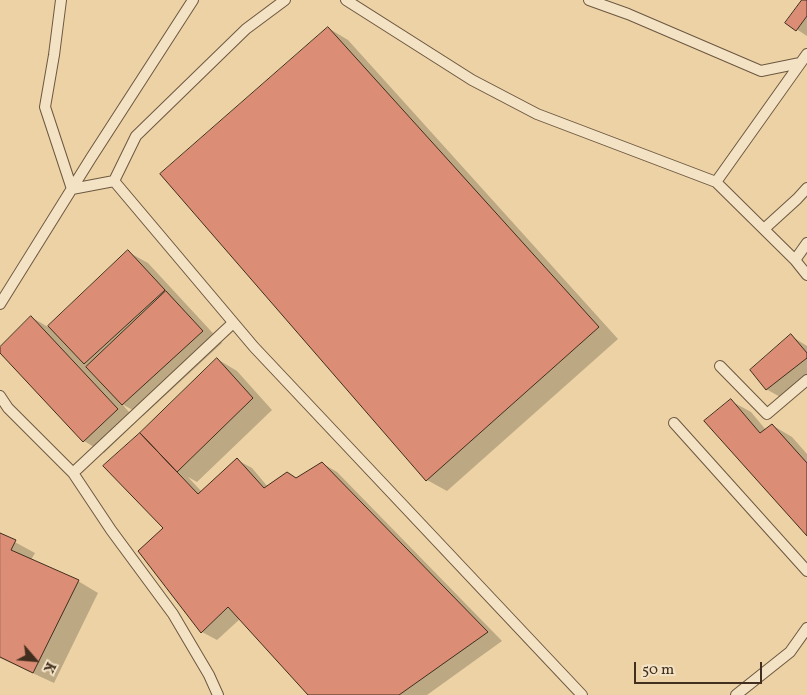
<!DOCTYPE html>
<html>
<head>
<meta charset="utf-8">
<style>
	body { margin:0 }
	#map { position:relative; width:807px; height:695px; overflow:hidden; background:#edd2a5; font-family:Vollkorn,serif }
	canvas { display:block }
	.north { position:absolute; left:10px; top:635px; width:50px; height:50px; -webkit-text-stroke:4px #f3e2c4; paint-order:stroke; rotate:117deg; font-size:14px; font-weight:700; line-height:20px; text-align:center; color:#412e1e }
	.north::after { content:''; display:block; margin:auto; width:18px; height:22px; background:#412e1e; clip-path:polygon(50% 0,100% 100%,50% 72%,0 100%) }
	.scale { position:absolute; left:634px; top:662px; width:128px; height:22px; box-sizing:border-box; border:2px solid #412e1e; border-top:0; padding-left:6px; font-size:15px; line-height:18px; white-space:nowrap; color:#412e1e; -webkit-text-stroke:4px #f3e2c4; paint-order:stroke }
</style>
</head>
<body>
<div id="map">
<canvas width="807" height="695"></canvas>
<div class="north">K</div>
<div class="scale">50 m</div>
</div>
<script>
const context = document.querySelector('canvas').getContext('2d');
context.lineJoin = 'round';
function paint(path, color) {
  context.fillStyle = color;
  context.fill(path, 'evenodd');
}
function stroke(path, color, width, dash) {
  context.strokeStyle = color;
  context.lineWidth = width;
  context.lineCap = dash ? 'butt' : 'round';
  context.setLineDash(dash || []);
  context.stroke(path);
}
paint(new Path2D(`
	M803,0H807V36L787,23Z
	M328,28L348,40L618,339L447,491L427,480Z
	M128,252L148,263L222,343L143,416L122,404L137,421L104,453L84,441L0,351V349L31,317L48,327Z
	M791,336L807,346V378L782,398L766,389Z
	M217,359L237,371L272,410L197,482L188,477L202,492L237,460L252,468L268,487L297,479L322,463L337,472L502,641L427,695H309L240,619L217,640L202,632L165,528L141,434Z
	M731,401L751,412L766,430L772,425L792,437L807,454V535Z
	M0,534L35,553L31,560L78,581L98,593L54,683L0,658Z`), '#0003');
const building = new Path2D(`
	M802,0H807V16L796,31L785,23Z
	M328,27L599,327L426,481L160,174Z
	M128,250L165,290L84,364L48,326Z
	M166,291L203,331L122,405L86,367Z
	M31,316L118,409L83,442L0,353V347Z
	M791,334L807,353V358L766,390L750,370Z
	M217,358L253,398L177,472L140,433Z
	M731,399L760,433L772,424L807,463V536L704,421Z
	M140,433L198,494L237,458L264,488L287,472L296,478L322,462L488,632L399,695H308L228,607L201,633L138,551L163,528L103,466Z
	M0,533L16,540L11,550L79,580L33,673L0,657Z`);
paint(building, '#db8d75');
stroke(building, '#412e1e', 1);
const lane = new Path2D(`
	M61,0L54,55L45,107L72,189L114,181L136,136L246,29L285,0
	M346,0L472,80L537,114L716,182L795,260L807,275
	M589,0L628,14L761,71L800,63
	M114,181L254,347L582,695
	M716,182L807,54
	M764,229L797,199L807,188
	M795,260L807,243
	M0,304L91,158L193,0
	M720,366L767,414L807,380
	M0,396L8,408L73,473L111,530L173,614L209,675L218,695
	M674,423L807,571
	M73,473L233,323
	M736,695L790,652L807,628`);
stroke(lane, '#6c5740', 12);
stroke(lane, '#f3e2c4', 10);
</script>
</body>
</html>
